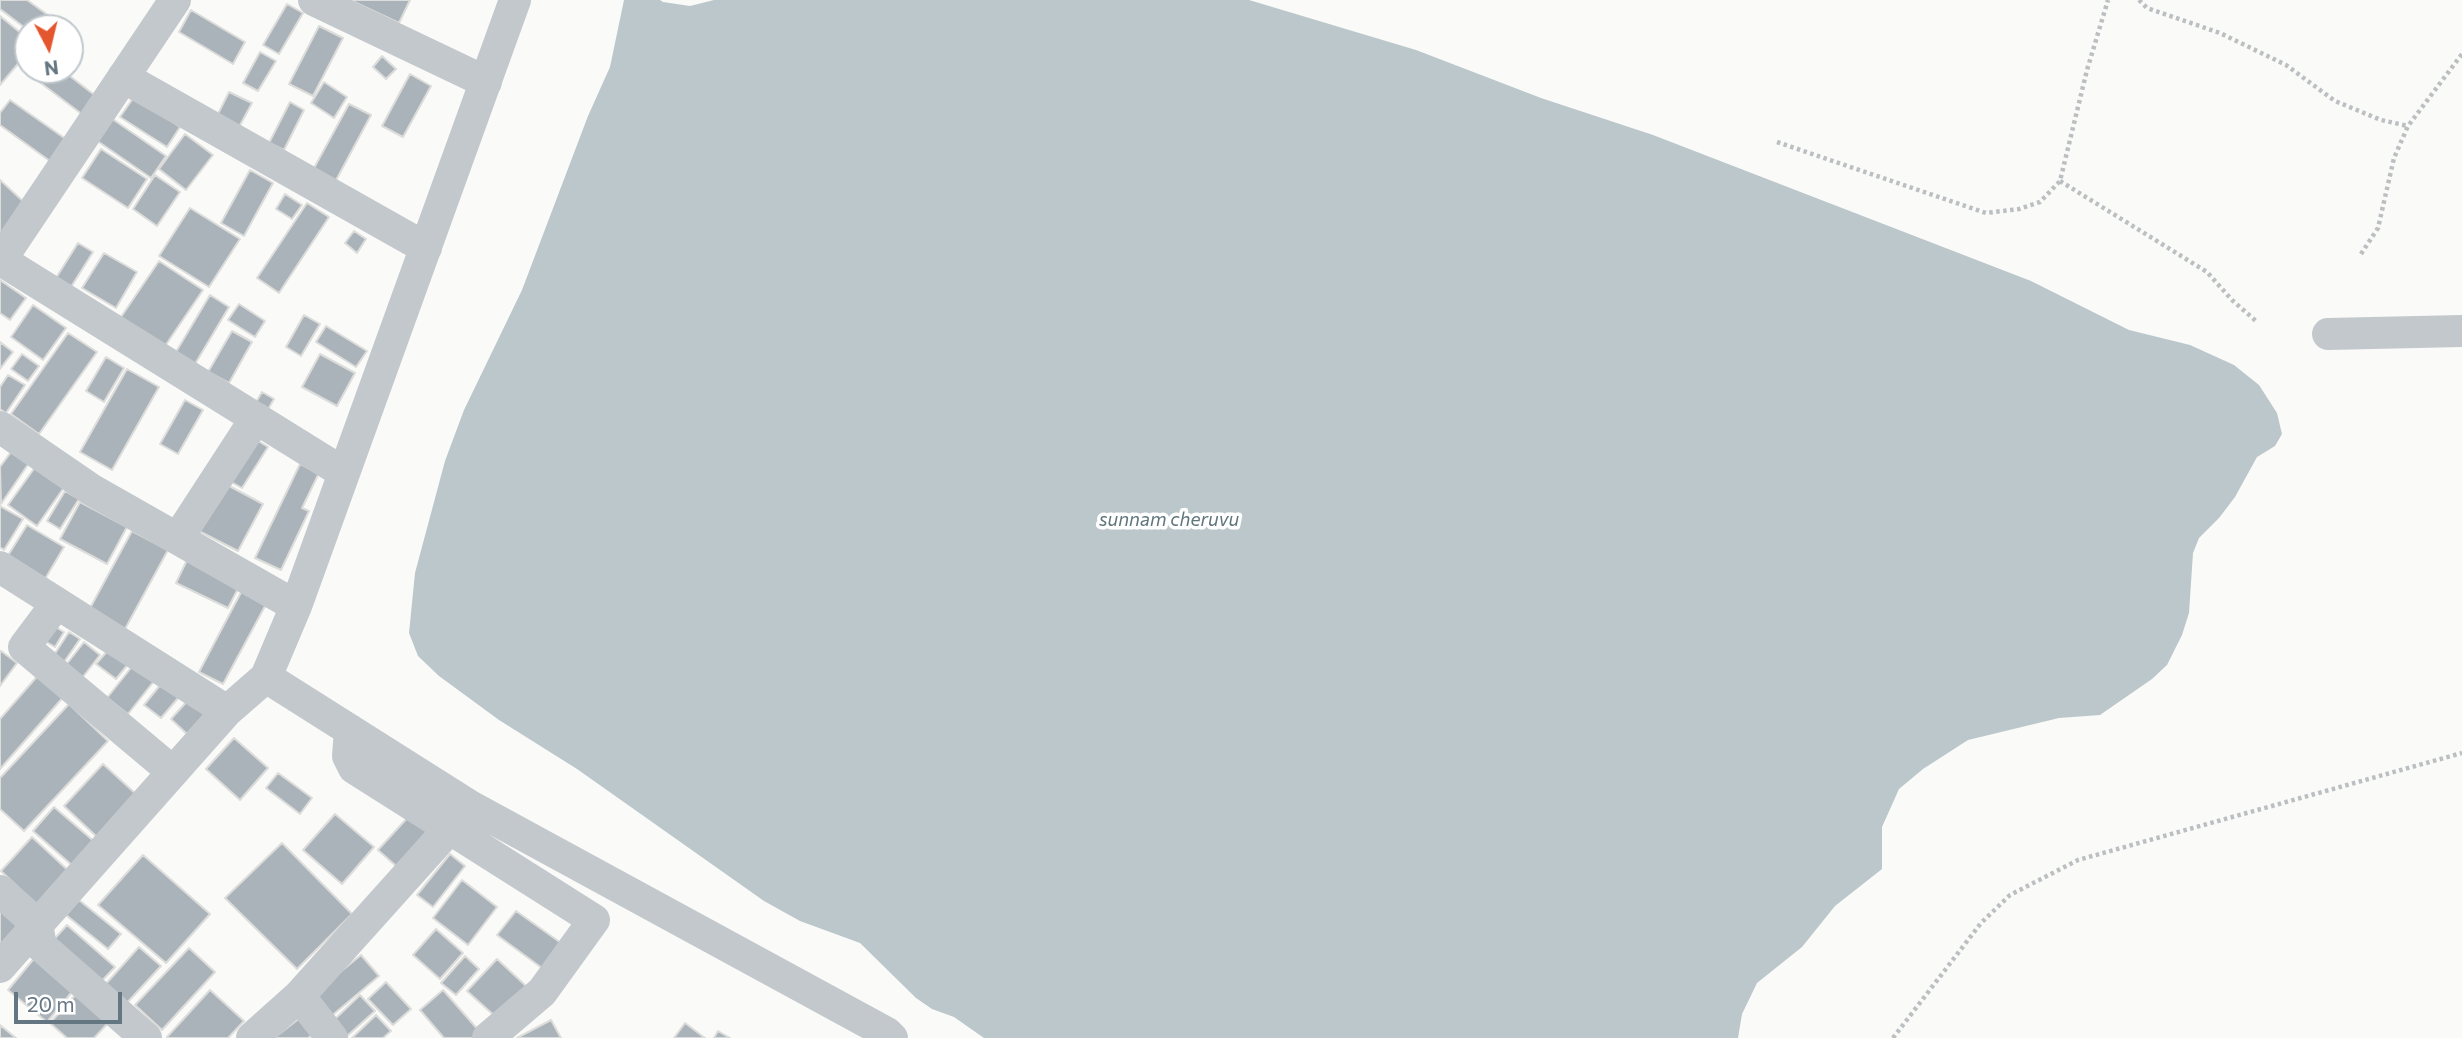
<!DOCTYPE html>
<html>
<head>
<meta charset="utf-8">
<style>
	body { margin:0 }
	#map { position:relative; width:2462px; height:1038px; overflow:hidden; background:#fafaf8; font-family:Commissioner,sans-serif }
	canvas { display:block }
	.north { position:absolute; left:14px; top:14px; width:70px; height:70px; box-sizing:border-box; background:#fff; border:2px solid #c1c8cd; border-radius:50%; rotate:173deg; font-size:19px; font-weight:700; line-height:28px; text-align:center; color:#657683 }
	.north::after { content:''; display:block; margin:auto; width:24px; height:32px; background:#e4572e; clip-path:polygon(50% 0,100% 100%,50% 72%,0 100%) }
	.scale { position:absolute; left:14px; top:992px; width:108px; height:32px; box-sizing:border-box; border:4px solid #657683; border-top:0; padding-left:9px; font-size:21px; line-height:24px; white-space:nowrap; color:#657683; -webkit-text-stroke:5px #fff; paint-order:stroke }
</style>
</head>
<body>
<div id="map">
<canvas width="2462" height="1038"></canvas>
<div class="north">N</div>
<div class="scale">20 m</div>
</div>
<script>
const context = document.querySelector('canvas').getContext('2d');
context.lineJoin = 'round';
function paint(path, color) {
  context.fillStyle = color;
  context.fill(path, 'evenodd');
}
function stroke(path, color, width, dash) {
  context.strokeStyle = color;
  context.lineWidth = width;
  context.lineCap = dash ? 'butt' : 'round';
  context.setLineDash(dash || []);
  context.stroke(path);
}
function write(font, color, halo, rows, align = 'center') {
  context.font = font + ' Commissioner,sans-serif';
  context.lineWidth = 7;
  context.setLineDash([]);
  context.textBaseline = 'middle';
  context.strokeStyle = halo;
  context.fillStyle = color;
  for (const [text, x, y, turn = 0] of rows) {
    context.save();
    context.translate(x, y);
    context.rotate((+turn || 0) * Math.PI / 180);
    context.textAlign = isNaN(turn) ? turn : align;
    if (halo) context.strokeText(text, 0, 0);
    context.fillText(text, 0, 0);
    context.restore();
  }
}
paint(new Path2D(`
	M624,0H660L663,2L690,6L714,0H1249L1416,50L1541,98L1653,135L2031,281L2129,330L2190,345L2234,365L2259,385L2277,413L2282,434L2275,446L2257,457L2235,497L2219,518L2199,538L2193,553L2189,613L2182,635L2167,665L2152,679L2100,715L2059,718L1968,740L1923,769L1899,789L1882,827V869L1835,906L1802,947L1757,983L1742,1014L1738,1038H984L954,1017L932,1009L916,998L860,943L800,921L764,901L577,769L499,720L439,676L418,656L409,633L415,573L445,461L464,410L522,290L588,116L610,67Z`), '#bbc7cb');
const building = new Path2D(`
	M0,0H27L52,18L45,28H28V30L0,9Z
	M350,0H410L399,23Z
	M287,4L303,13L279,54L263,45Z
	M191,10L245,42L233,64L179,32Z
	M0,16L28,39V52L0,85Z
	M319,26L343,38L313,96L289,84Z
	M260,52L276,61L258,91L243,83Z
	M382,56L396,69L386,79L373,67Z
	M28,67V70H62L97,97L83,115L25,71Z
	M410,74L431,86L403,137L382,126Z
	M324,82L347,97L334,118L311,103Z
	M229,92L252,103L239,127L217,116Z
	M134,97L180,127L167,147L120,117Z
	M10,100L70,142L54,164L0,125V113Z
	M290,102L304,110L284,150L269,143Z
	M349,104L371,115L335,182L313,170Z
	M111,118L166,156L151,178L96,140Z
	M185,134L213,155L186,190L159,169Z
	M101,149L147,179L128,208L82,178Z
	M250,170L273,183L244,236L221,223Z
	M155,175L180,192L157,226L133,209Z
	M0,180L27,205L0,235Z
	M285,194L302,205L292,219L276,209Z
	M307,203L329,217L279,293L257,278Z
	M190,208L240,239L209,287L159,256Z
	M354,231L366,239L357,253L345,243Z
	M78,243L93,252L71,287L56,278Z
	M104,253L137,272L116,308L82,288Z
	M159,261L203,290L163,349L119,320Z
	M0,280L26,298L10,320L0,313Z
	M210,295L229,307L195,364L176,352Z
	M239,304L265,321L255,337L228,320Z
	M33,305L66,328L43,360L11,337Z
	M304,315L320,324L301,356L286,347Z
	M326,326L367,351L356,367L316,342Z
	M232,331L252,342L229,383L208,372Z
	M68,333L97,352L39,434L11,414Z
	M0,342L13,352L0,369Z
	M22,354L39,366L28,381L11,369Z
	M320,354L355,373L337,406L302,387Z
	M106,357L124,368L104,402L86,391Z
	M127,369L159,387L112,470L80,452Z
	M8,375L25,385L6,413L0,409V387Z
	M262,392L274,399L267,411L255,404Z
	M185,400L203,410L178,454L160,444Z
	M250,436L268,447L242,488L224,478Z
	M11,452L29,463L1,504L0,467Z
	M300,464L319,473L302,508L309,511L281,570L255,558Z
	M36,466L65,486L37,526L8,505Z
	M218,480L263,504L238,551L193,528Z
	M65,491L79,499L60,529L47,521Z
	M80,502L127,527L107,564L60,539Z
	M0,506L23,519L4,550L0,547Z
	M27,525L64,547L42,584L4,562Z
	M132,531L168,550L125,629L89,610Z
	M188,558L241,583L228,608L176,583Z
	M246,583L271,595L223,684L199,672Z
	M47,622L64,632L55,647L38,637Z
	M69,632L80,639L64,662L54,655Z
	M84,642L100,655L82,678L66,665Z
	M110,648L129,663L116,679L96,664Z
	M1,651L17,663L0,686V652Z
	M134,664L154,681L128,714L107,698Z
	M41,672L66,694L0,769V719Z
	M161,684L179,697L161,718L144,705Z
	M190,698L206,713L187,734L171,719Z
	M69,704L108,741L24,831L0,809V778Z
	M234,738L268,768L240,800L206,769Z
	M103,764L137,795L97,837L64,806Z
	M278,773L312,798L300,814L266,788Z
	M54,807L96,843L74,867L33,831Z
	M335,814L374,847L342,884L303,850Z
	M410,815L436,838L404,873L378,850Z
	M32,837L73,875L41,909L1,871Z
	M282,843L352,914L297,969L225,898Z
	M450,854L465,866L433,907L417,895Z
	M143,855L210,914L166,963L98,905Z
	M462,880L497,907L468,945L433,918Z
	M79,900L121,934L108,949L66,915Z
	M0,905L22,923L0,949Z
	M516,911L561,943L542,968L497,935Z
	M67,925L115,967L96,987L48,946Z
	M436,929L463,953L440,979L413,955Z
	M139,947L161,966L125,1005L104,986Z
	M189,948L215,972L162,1030L135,1005Z
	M37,955L76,987L47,1022L8,990Z
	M361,955L379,976L329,1018L311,996Z
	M465,956L479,969L456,995L441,983Z
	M497,959L526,986L497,1018L467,991Z
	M386,982L411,1009L393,1025L368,999Z
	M210,990L244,1021L228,1038H168L167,1037Z
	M443,990L480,1032L473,1038H444L420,1010Z
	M79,991L111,1020L94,1038H67L50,1023Z
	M360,995L375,1011L347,1036L333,1021Z
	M305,1014L318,1030L308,1038H274Z
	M376,1015L391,1031L383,1038H352Z
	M551,1020L561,1038H517Z
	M685,1023L705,1038H674Z
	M0,1025L16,1038H0Z
	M718,1031L730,1038H714Z`);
paint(building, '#aab3b9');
stroke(building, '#dcdcda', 2);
stroke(new Path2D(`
	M2139,0L2147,8L2220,33L2286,65L2335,101L2381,120L2408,126
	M1777,142L1986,213L2019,209L2040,202L2060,181L2087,70L2108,0
	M2060,181L2207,272L2232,300L2256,321
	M2361,254L2378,228L2394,158L2408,126L2462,54
	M1893,1038L1981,923L2010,895L2078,860L2462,753`), '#bbbfc2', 4.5, [3.5, 3.5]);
stroke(new Path2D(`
	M314,0L486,82
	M123,77L426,248
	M1,260L344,473
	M0,261L175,0
	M2328,334L2462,331
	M0,427L92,490L296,606
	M178,538L256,418
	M0,567L227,711
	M57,603L24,647L173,772
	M266,677L296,606L515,0
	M350,730L348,756L354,768L594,920L542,992L488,1038
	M0,891L37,924L41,946L146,1038
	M0,967L227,711L266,677L470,806L887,1033L892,1038
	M299,996L332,1038
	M252,1038L299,996L449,829`), '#c3c8cc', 32);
write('italic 19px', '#60757c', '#fff', [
	["sunnam cheruvu",1169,520]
]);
</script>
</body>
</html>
